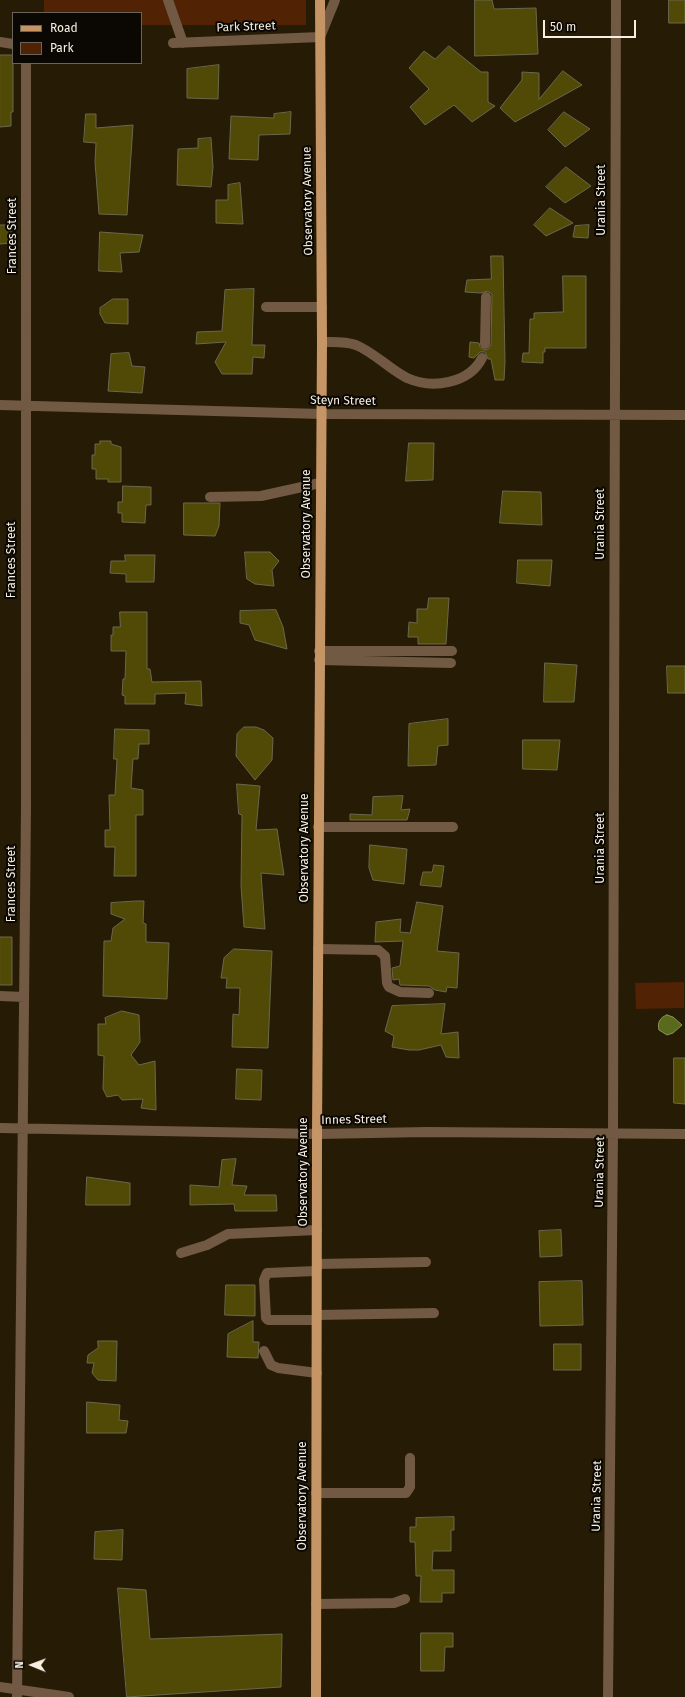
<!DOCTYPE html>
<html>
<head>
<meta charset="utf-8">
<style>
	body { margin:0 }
	#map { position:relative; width:685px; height:1697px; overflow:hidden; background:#261b05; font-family:"Fira Sans",sans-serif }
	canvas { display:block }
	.legend { position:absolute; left:12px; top:12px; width:130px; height:52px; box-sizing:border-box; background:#0b0702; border:1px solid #69645c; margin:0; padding:5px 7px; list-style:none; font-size:12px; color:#f7f0e2 }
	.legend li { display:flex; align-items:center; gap:8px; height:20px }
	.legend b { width:20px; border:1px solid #69645c }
	.north { position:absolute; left:12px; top:1645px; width:40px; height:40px; -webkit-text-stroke:3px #0b0702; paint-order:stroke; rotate:271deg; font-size:11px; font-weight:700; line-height:16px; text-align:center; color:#f7f0e2 }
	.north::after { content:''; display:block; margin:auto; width:14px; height:18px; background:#f7f0e2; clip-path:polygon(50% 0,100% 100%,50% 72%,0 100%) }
	.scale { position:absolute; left:543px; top:20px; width:93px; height:18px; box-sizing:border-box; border:2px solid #f7f0e2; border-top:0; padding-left:5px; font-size:12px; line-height:14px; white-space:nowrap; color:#f7f0e2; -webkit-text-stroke:3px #0b0702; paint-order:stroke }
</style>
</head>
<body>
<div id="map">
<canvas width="685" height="1697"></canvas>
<ul class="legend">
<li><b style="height:5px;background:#c69565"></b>Road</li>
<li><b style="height:11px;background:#512204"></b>Park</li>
</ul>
<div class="north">N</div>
<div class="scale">50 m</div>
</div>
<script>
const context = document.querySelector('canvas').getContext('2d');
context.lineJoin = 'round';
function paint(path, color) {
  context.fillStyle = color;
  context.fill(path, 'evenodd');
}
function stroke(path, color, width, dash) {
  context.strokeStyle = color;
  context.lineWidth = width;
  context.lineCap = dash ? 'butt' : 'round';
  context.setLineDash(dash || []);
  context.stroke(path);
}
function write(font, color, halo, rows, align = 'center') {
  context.font = font + ' "Fira Sans",sans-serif';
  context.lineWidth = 4;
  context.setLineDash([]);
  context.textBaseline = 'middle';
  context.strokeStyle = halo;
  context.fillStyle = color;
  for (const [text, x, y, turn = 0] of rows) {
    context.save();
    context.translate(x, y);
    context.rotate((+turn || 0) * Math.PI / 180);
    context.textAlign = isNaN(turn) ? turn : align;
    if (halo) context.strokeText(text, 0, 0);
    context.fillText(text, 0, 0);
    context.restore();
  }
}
paint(new Path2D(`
	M44,0H306V25H141V13H44Z
	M684,982V1008L636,1009L635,983Z`), '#512204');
const water = new Path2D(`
	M667,1015L673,1017L682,1025L673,1033L667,1035L659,1030C657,1023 660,1017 667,1015Z`);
paint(water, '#596a1d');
stroke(water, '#889258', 1);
const building = new Path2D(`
	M475,0H492L494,9L536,8L538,54L475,56Z
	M669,0H685V23H669Z
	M449,46L481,72H488V102L495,106L472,122L454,105L425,125L410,107L429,89L409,68L424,51L435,59Z
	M0,55H13V112H11V126L0,127Z
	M219,65L218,99L187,98V69Z
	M563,71L582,85L515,122L500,108L522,80V72L539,73V99Z
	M291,112L290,134L259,135L258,160L229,159L231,116L274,118V114Z
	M564,112L590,129L565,147L548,130Z
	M86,114H96V128L133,125L127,215L99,214L95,162L96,143L84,142Z
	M211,138L213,167L211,187L177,185L178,149L198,148V139Z
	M566,167L591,186L565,203L546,187Z
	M240,183L243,224L216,223V200H228V185Z
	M550,208L573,223L546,236L534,225Z
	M0,225H11V243L0,244Z
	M589,225L588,238L573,237L575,226Z
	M100,232L143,235L139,252L120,253L122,272L99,271Z
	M491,256H503L505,362L504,380H495L491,359H488L485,352H480L474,358L469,357L470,342L479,343L480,347L484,350L488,349L491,345L492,294L487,291L481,293L465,292L467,280L491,279Z
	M563,276H586V348H545V352H543V363L522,362L523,353H529L530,319H534V313L563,312Z
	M254,289L252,345H265L264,358L253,357L252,374H222L215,362L226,342L196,344L197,332L222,331L225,290Z
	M113,299H128V324L105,323L100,314V308Z
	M129,353L132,366L145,367L142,393L108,391L111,354Z
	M100,441H111V444L121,447V482H108V479H96V469H92V455H95V444H100Z
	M409,443H434L433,480L406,481Z
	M123,486L151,487V505H146L145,523L122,522V513H118V502H122Z
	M503,491L541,492L542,525L500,523Z
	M184,503H220L219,526L215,536L184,535Z
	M245,552H270L279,561L272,570L274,586L255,584L247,579Z
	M125,555H155L154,582H126V574L110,573L111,561H125Z
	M518,560H552L550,586L517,583Z
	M429,598H449L446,644H418V637H408L409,622L417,623V609H427Z
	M276,610L283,627L287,649L255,640L249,625L240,623V611Z
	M120,612H147V669H150L152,682L201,681L202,706L185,704L186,693L155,694V704H125V696L122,695L123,679H125L126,651H111V635H113V627H120Z
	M545,663L577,665L574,702H544Z
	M667,666H685V693H668Z
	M448,719V745L438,746L436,765L408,766L409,724Z
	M244,727H256L264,730L273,738L272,760L255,780L236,756L237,734Z
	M115,729L149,730V744H139L138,759H133L131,788L143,790V815H136V876H114L115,847H105V830H110L109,795H115L117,759H114Z
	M523,740H560L557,770L523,769Z
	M237,784L260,786L256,830L277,829L284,875L261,873L265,929L244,927L241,886L242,815L239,814Z
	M403,796L401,810L410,809L407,820H350V814L372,815L373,797Z
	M370,845L407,849L404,884L373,880L369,868Z
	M434,865L444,866L441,887L420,885L423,872H432Z
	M136,901H144L143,923L146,924V942L169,943L167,999L103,996L104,941H111L113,928L125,919L111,914V903Z
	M417,902L443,906L437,951L459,953L457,988L447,987L446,992L435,990L429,986L400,985L399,979L393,980L392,968L400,966L403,941L375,942L376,922L401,919L400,932L410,933Z
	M0,937H12V985H0Z
	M234,949L272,951L268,1048L232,1047L233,1014L239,1015L240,988H226L227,978H221L224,958Z
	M445,1004L441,1034L458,1032L459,1058L446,1057L441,1045L419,1050H409L392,1047L394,1036L385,1031L392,1006Z
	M122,1011L139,1015L140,1042L131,1055L139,1065L155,1061L156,1110L141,1108L143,1099L122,1100L118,1095L107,1097L103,1089L104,1056L98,1055V1024H106L105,1018Z
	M674,1058H685V1104L674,1103Z
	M237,1069L262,1070L261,1100L236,1099Z
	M236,1159L232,1185L247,1186L244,1195H276L277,1211H235L234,1204L190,1205V1185L219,1187L222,1160Z
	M87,1177L130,1183V1205H86Z
	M561,1230L562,1256L540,1257L539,1231Z
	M582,1281L583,1325L540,1326L539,1282Z
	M226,1285H255V1316L225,1315Z
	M253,1321V1342H259L258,1358L227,1357L228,1334Z
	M98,1341H117L116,1381L98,1380L92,1373L94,1363H87L88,1355L98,1348Z
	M554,1344H581V1370H554Z
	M87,1402L120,1405L119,1420L128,1421L126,1433H87Z
	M454,1517V1530H451V1551H433L432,1570H454V1593H442V1602H420L421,1576H416L415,1542H410V1527H416V1518Z
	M123,1530L122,1560L94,1559L95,1532Z
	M118,1588L146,1590L150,1639L282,1634L281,1687L127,1697Z
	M421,1633H453V1647H445L444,1671H421Z`);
paint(building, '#514a06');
stroke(building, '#6a684d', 1);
stroke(new Path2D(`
	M168,0L183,43
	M0,42L13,44
	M173,43L320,37L335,0
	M266,307H322
	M322,342C334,342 345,341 356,345C375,353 389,369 407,378C432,389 469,384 482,358
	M485,344L486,297
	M0,405L321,414L685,415
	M210,497L261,496L320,483
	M319,651H452
	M319,660L451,663
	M318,827H453
	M318,949L378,950L385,956L387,983L389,987L400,992L429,993
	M0,996L24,997
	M0,1128L317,1134L427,1132L685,1134
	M181,1253L207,1245L228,1234L317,1230
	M317,1264L426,1262
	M317,1315L434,1313
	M316,1320H268L266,1318L264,1280L267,1273L316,1271
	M264,1351L271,1365L278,1368L317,1373
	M316,1493H406L410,1487V1458
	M316,1604L394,1603L405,1599
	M0,1687L69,1697
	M17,1697L26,807V63
	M608,1697L613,1133L616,0`), '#715943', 10);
stroke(new Path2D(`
	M316,1697L317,1134L322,342L320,0`), '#c69565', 10);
write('12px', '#f7f0e2', '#0b0702', [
	["Park Street",246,27,-2],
	["Urania Street",602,200,-90],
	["Observatory Avenue",308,201,-91],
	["Frances Street",13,236,-90],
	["Steyn Street",343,401,1],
	["Observatory Avenue",307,524,-90],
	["Urania Street",601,524,-90],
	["Frances Street",12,560,-90],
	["Observatory Avenue",305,848,-90],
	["Urania Street",601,848,-90],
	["Frances Street",12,884,-90],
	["Innes Street",354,1120,-1],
	["Observatory Avenue",304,1172,-90],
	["Urania Street",600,1172,-89],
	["Observatory Avenue",303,1496,-90],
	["Urania Street",597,1496,-89]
]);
</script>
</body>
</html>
